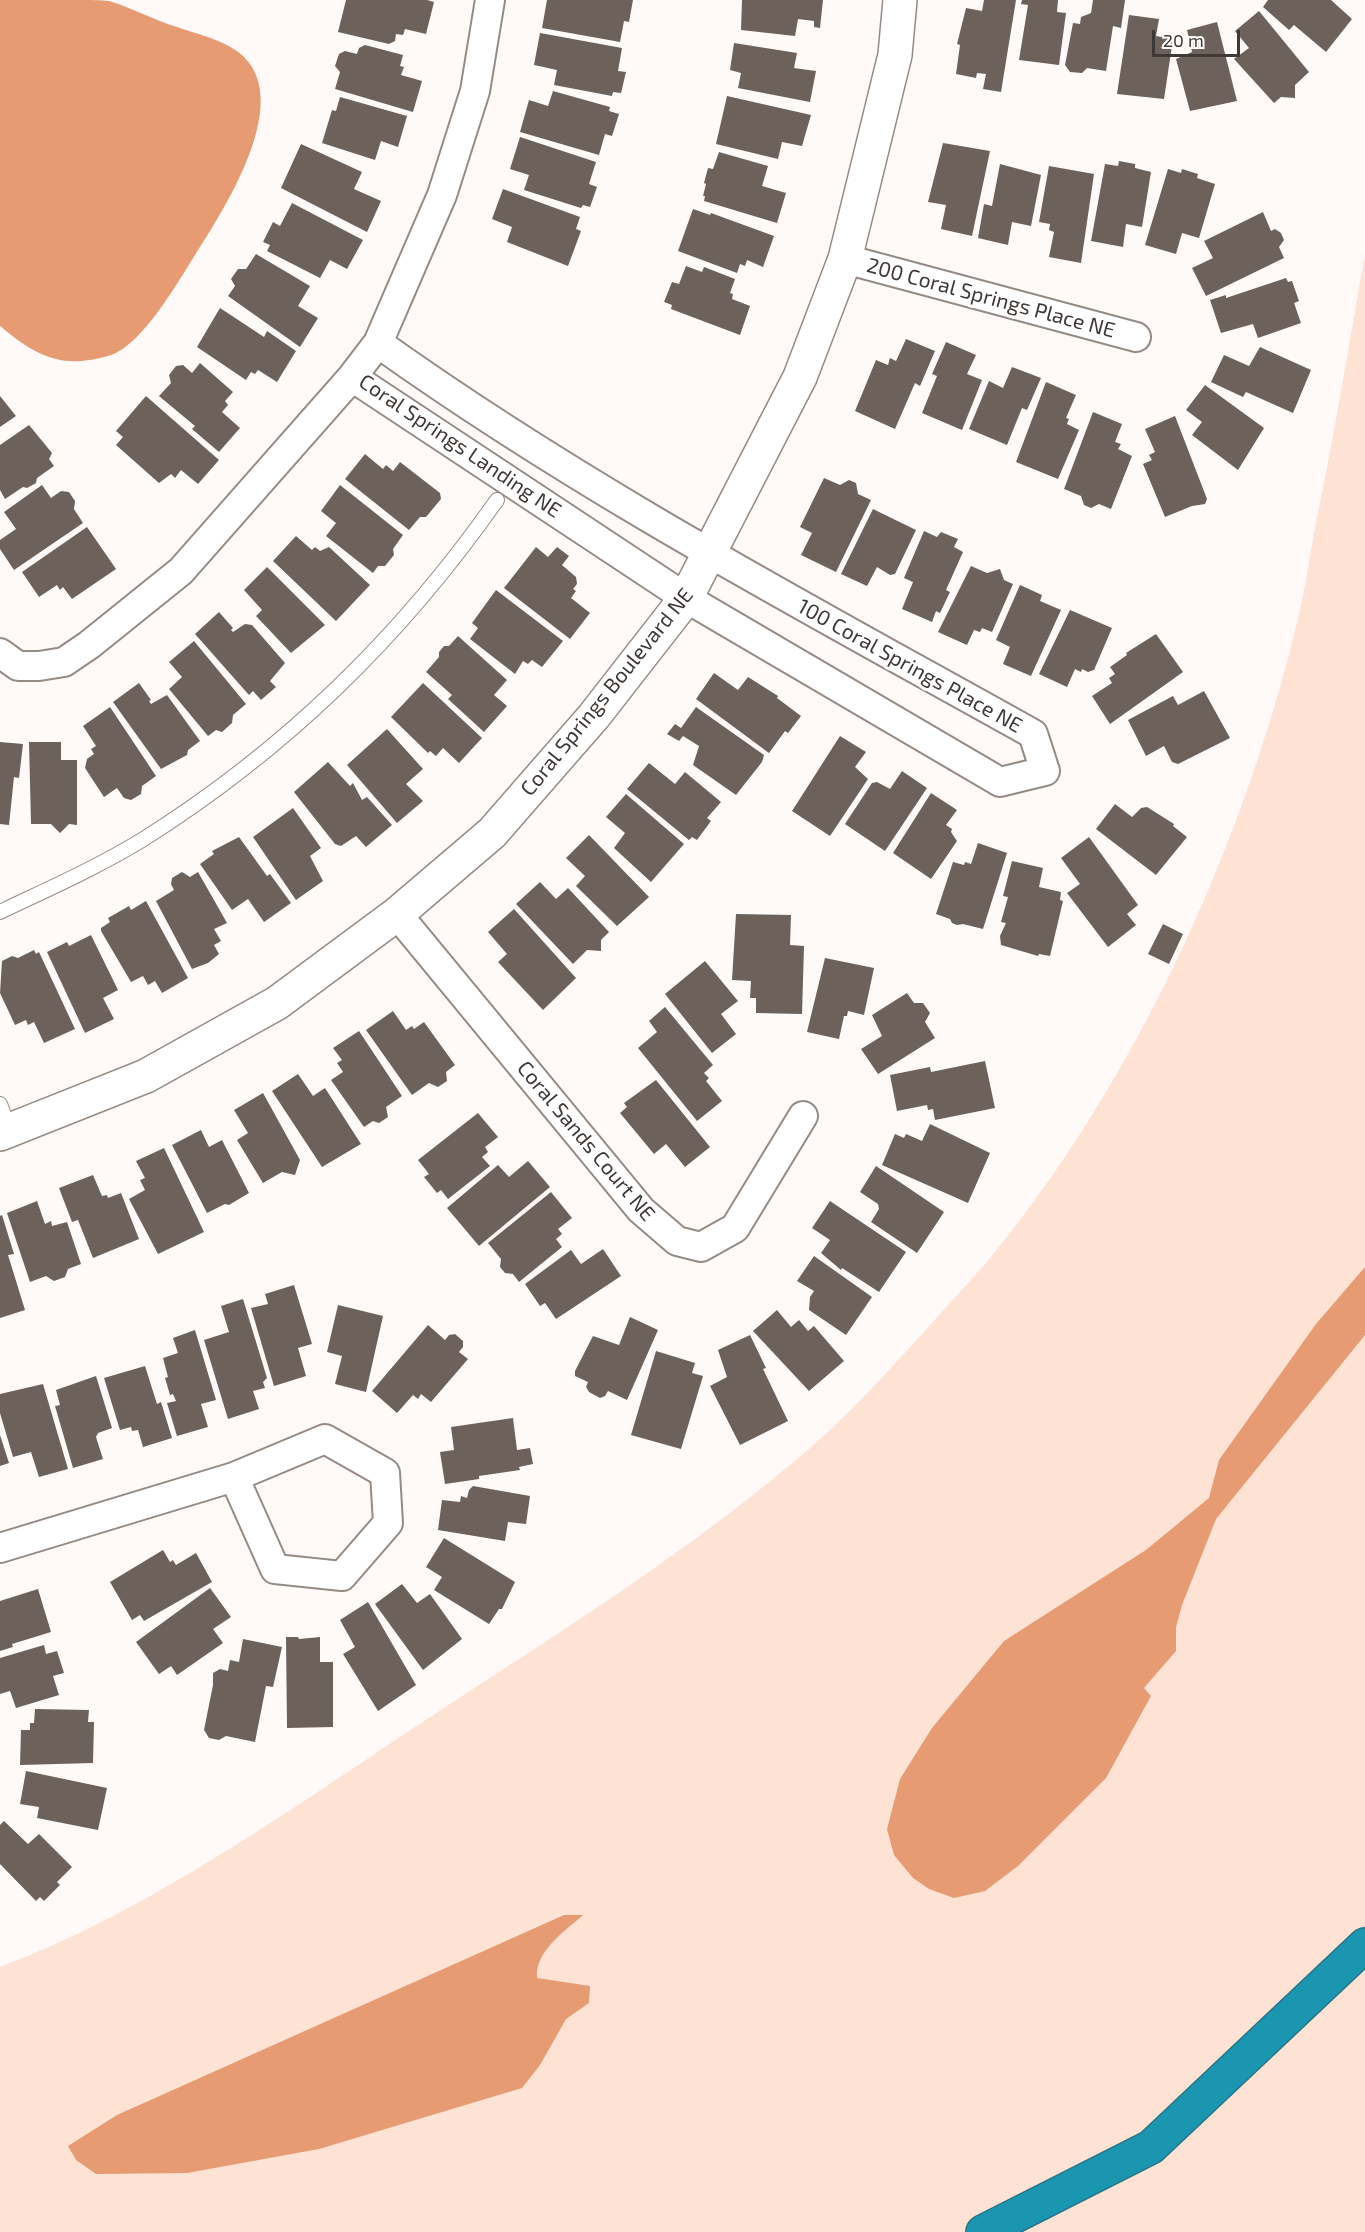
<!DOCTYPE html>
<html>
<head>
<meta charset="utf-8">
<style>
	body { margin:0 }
	#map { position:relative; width:1365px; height:2232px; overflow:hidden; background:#fff9f7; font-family:"Exo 2",sans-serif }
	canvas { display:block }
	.scale { position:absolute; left:1152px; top:30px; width:88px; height:27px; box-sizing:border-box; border:3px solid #3e3936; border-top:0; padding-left:8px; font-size:18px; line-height:21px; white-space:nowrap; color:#3e3936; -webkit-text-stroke:4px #fff; paint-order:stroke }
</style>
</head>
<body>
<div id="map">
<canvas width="1365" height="2232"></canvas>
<div class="scale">20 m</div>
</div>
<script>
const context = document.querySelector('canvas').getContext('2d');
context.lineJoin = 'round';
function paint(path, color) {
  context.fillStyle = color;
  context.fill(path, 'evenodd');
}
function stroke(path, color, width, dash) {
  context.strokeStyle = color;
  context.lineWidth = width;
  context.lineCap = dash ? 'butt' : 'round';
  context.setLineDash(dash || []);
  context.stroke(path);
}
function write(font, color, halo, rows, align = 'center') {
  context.font = font + ' "Exo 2",sans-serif';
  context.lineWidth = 6;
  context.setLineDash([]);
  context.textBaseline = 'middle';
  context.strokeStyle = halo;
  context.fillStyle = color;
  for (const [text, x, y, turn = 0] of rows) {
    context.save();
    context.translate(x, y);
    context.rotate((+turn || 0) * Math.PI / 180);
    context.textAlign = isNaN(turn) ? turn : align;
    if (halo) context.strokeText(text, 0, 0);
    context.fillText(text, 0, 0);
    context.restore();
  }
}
paint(new Path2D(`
	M1365,254V2232H0V1967C158,1908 309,1796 450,1704C574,1623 698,1545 810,1448C851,1413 888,1371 924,1332C944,1309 966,1286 986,1263C1133,1086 1240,853 1295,631C1304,597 1309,562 1315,528C1334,437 1349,345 1365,254Z`), '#fee2d4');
paint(new Path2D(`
	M0,0C27,0 55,0 82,0C90,0 102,0 109,1C132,8 154,20 177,27C202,36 237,42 252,67C283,118 223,211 195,255C178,282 142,345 111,355C63,370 37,357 0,326Z
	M1365,1267V1335L1216,1519L1182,1605L1176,1627V1651L1144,1688L1151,1696L1106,1778L1018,1866L985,1891L954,1898L929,1889L913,1878L894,1855L887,1829L900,1779L932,1728L1004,1641L1146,1550L1209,1498L1219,1460L1316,1324Z
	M564,1915H583C564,1932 535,1951 537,1978L590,1986L589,2003L566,2019L540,2065L522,2088L319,2149L187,2173L96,2174L76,2160L68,2146L117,2115Z`), '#e69b72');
paint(new Path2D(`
	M346,0H427L434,2L426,34L405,29L403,35L396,34L395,41L389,44L338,32Z
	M547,0H633L629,22L624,21L620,42L542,28Z
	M742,0H823L820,28L814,27V21L798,19L795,36L741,30Z
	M984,0H1016L1001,92L983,89L986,74L977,73L976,78L956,74L960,45L957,44L966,8L982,11Z
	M1022,0H1058L1057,12L1066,13L1059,65L1019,60L1028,5L1021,4Z
	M1093,0H1125L1121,28L1113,26L1106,71L1087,68L1082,73L1070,72L1065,65L1073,23L1080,24L1081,17L1091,13Z
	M1268,0H1331L1352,19L1326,52L1294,25L1289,30L1263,7Z
	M1259,11L1309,72L1295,85V98L1281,97L1274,103L1234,59L1249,48L1235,31Z
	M1129,15L1159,19L1156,36L1173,39L1164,99L1117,94Z
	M1217,22L1237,101L1190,111L1176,59L1192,52L1187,30Z
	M540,33L622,48L618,71L626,72L621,93L613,92L612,96L554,85L557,70L534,65Z
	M734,43L797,53L794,68L816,71L810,102L738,88L741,73L730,70Z
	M365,45L403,55L400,66L404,67L401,75L422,81L413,112L335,89L340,72L335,66L339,54L345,51L357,54L359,48Z
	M553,91L610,107L609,111L619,114L612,136L605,134L599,155L520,132L529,100L548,106Z
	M727,96L811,115L802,146L782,142L778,159L716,144Z
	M340,97L407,116L398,147L381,141L375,160L322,143L332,110L336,111Z
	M520,137L596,162L589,184L597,187L590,207L583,205L581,208L524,190L529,175L510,169Z
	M943,143L990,151L972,236L941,229L946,205L928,202Z
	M301,144L362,172L354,189L381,201L367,232L281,188Z
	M719,152L768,166L762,186L786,193L777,223L704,201L705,196H703L706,184L704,183L708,168L713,169Z
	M1119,161L1135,164V168L1151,172L1142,227L1126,224L1123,247L1091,241L1105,164L1118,166Z
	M1000,164L1041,175L1031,226L1012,222L1008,245L978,238L984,204L992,206Z
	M1049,166L1094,174L1081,263L1049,257L1054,232L1049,230L1050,224L1039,222Z
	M1168,169L1181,173L1182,169L1198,174L1197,178L1215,184L1199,238L1182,233L1176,254L1145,245Z
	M503,189L580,217L576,229L581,231L568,266L507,242L512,227L492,219Z
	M292,203L363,240L347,269L330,260L320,278L267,251L270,245L263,242L273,222L280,226Z
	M693,209L710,215L711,213L774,236L763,267L747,260L745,266L740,264L737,273L678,251Z
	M1263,212L1271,231L1275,229L1281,233L1284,240L1279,247L1284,258L1206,296L1192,268L1213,258L1204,241Z
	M256,254L310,286L298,306L318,318L300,347L228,296L235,286L231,279L238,269H246Z
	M686,266L702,272L704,267L735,279L730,293L733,294L732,299L750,306L740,335L671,309L672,305L664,302L672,282L679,284Z
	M1286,278L1288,282L1292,281L1299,301L1294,303L1301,323L1258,338L1253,324L1221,333L1210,300L1226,295V298Z
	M220,308L264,337L267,331L296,351L277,382L258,370L255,374L251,372L246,380L197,347Z
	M906,339L935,351L920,386L915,383L895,429L855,411L876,360L888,365L890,358L896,361Z
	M946,342L976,355L967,374L982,380L962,430L922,413L937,376L932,374Z
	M1260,347L1311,370L1293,413L1246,392L1243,397L1211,382L1224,355L1249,366Z
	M200,363L233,392L225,401L228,405L222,412L240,428L219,452L192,429L195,426L159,396L171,383L169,375L176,366L183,365L192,373Z
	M1012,367L1041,378L1027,410L1022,408L1007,445L969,429L989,381L1003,388Z
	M1046,382L1076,395L1066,418L1069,419L1067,424L1079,430L1058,479L1016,462Z
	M1205,385L1264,428L1238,470L1192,435L1202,422L1186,410Z
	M0,396L16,416L0,427Z
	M146,396L219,460L198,484L181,470L175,478L171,474L159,483L116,445L123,437L116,431Z
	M1093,412L1122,424L1115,442L1121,444L1118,449L1132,456L1111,509L1099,504L1091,508L1084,505L1081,496L1064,489Z
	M1175,416L1207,499L1205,504L1192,506L1165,517L1143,464L1152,460L1149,455L1155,452L1145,429Z
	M29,425L52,453L49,459L54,466L37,478L36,483L27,488L23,487L5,499L0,490V445Z
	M365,454L383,469L386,465L393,471L400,462L440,493L441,499L426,517H420L409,530L345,479Z
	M824,478L840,485L849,480L856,483L858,494L871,500L836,572L801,555L812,533L800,527Z
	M42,485L51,498L61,491L69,492L75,501L74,509L83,523L14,570L0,549V540L16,529L4,512Z
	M340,485L403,535L393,549L394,555L385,566H378L373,573L326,536L336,523L321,511Z
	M873,509L916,530L895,574L890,575L877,567L867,586L841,574Z
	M87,527L116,569L72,599L63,587L60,590L57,585L39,597L22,572Z
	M924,531L937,537L941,532L958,539L954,547L963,552L946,590L950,592L940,613L936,611L932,622L902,609L913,582L904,578Z
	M296,536L312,550L315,547L320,551L329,547L370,585L336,621L273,561Z
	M536,547L548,557L557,547L569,556L562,565L576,577L577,584L573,589L576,591L571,598L590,613L570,639L504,588Z
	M971,566L987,573L1000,569L1004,580L1013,584L992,632L982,628L980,632L974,630L967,645L938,632Z
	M267,567L325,625L291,653L256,616L262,610L244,590Z
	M1020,585L1042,595L1040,601L1061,610L1031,676L1003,664L1010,647L996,640Z
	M496,590L563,641L542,667L532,660L528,664L523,661L515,674L470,639L478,628L472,623Z
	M1070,610L1112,628L1094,670L1088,672L1082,669L1081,672L1075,669L1067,687L1039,674Z
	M219,612L233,628L231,630L233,632L245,624L252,625L285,663L270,681L276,687L261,700L253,691L249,695L195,634Z
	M1156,634L1183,672L1110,724L1092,696L1112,683L1109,678L1115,674L1110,667L1127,655L1126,653Z
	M458,636L507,680L494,695L507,706L484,732L448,699L452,695L426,672L439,657V652L444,646H449Z
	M194,641L246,704L233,715L232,723L222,732L216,730L208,736L169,689L182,677L169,662Z
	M714,673L738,690L748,677L778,696L777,698L801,716L788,733L785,731L769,753L696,699Z
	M139,683L151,700L149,701L151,704L167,695L200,741L188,750L187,755L161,769L113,702Z
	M423,683L482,738L459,763L443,748L436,756L430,751L428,753L391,717Z
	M1204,691L1230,738L1178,764L1172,762L1164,746L1146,756L1128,720L1173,696L1178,705Z
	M110,707L156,776L142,786L141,794L131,800L124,798L117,788L104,797L85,768L87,759L94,754L91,749L96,746L83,726Z
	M696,707L764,755L762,762L736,795L693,765L699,746L683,736L679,741L667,734L675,724L681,728Z
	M387,729L423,769L406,784L423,801L397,823L347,765Z
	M840,736L866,752L855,767L868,779L830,836L792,811Z
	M0,742L23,744L19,778L14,777L9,825L0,824Z
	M29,742H61V760H77V825L69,824L60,833L51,824H31Z
	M328,762L350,786L353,783L362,800L367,797L392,825L366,847L356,836L341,846L335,844L294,792Z
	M649,763L675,784L685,772L721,802L707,818L711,821L697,840L692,837L689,840L627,789Z
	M902,771L927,788L885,851L845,824L872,783L877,782L890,789Z
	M931,793L957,810L946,825L952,829L951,832L957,841L931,879L893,853Z
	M626,794L684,844L651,882L614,848L625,833L606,817Z
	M1115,804L1132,817L1141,808L1147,807L1174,824L1173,826L1187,837L1156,875L1096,829Z
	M293,808L321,848L310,856L323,881L296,900L253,837Z
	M589,835L649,897L617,926L576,886L585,876L566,858Z
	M239,837L267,876L270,874L291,903L264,922L248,899L232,910L200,864L214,854L212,851Z
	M1089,837L1138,905L1127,914L1136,925L1108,947L1067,893L1080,884L1061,858Z
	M978,843L1007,853L983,929L963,924L957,925L952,923L950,919L936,914L953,862L964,865L965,862L971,864Z
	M1012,861L1043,868L1039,887L1061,892L1060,900L1063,901L1050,956L1039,954L1038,956L1001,945L1000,936L1006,923L1001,922L1008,897L1003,896Z
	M182,872L190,877L198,872L227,923L214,929L221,941L214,945L219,954L208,963L192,969L156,901L174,890L171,884L172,878Z
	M540,882L556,899L568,888L609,932L601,940V951L587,950L573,964L516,904Z
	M146,901L188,978L162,993L155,981L148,985L143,976L131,982L101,931V928L110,922L108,918L129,906L131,910Z
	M514,909L576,978L543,1010L498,962L507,954L488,932Z
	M736,914L791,915L790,945L804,946L802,1014L756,1013V998H750L751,981L732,980Z
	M1163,924L1183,934L1169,964L1148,954Z
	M91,935L118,990L103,998L114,1019L85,1033L47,952L67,942L69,946Z
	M34,950L36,954L39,952L75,1029L44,1043L34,1022L28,1025L26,1020L15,1025L0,993L2,961L12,956L18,958Z
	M825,958L874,968L864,1015L848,1011L847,1016H844L839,1039L807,1032Z
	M705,961L738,1001L721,1014L736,1034L712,1053L665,994Z
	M907,993L914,1003H923L930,1013L925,1022L935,1038L878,1074L861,1049L882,1036L872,1015Z
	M665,1007L713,1065L704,1073L709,1078L706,1081L722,1101L697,1121L638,1048L657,1032L649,1021Z
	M393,1011L406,1030L412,1026L414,1029L424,1022L455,1065L446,1072L447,1081L438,1087L429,1083L412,1095L366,1030Z
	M359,1031L402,1096L386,1107L388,1117L379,1123L373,1121L364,1127L331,1080L343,1072L337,1063L342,1060L333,1048Z
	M985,1061L995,1108L935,1120L933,1109L928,1110L927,1105L897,1111L890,1075L930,1067L931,1072Z
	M298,1074L313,1096L325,1088L361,1144L322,1167L272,1091Z
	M656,1080L710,1147L685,1167L666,1144L654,1154L620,1113L627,1107L624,1103Z
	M263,1093L300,1160L295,1175L282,1172L263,1183L237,1140L248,1133L234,1110Z
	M478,1113L498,1137L485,1147L488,1152L482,1157L490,1166L448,1199L441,1190L437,1193L424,1177L429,1174L418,1160Z
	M930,1124L990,1153L968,1203L882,1165L895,1134L904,1138L906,1134L922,1141Z
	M201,1130L209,1147L222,1140L249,1193L229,1205L225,1204L207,1213L172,1145Z
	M164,1148L204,1232L158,1254L129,1199L145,1190L140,1180L145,1178L136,1161Z
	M528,1161L550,1187L479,1246L447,1208L498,1165L509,1177Z
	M876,1166L944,1212L917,1253L871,1222L879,1209L878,1204L860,1192Z
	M93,1175L102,1196L107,1195L108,1198L121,1193L139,1239L93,1258L78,1220L72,1222L59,1188Z
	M551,1192L572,1218L558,1229L562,1234L556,1239L562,1247L519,1282L513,1274L505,1273L500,1267L501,1259L488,1243Z
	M37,1201L45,1224L51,1221L52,1226L67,1222L81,1264L68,1269L65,1277L54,1281L46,1276L30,1282L7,1213Z
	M830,1201L906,1252L879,1292L842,1268L841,1270L821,1253L830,1240L812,1228Z
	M2,1215L14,1254L8,1255L25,1310L0,1318V1216Z
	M603,1249L621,1276L556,1319L545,1303L540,1306L525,1284L571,1250L581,1264Z
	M814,1256L872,1297L846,1335L809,1310L810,1297L814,1291L797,1281Z
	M294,1285L312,1344L298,1348L306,1376L274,1386L251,1308L268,1304L265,1294Z
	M243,1299L267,1378L263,1382L265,1388L253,1391L259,1409L228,1419L204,1340L229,1332L221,1306Z
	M338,1305L383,1316L366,1392L335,1384L342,1356L327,1352Z
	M777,1310L791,1327L799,1320L808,1331L814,1326L844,1361L809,1391L753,1331Z
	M630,1317L658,1330L627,1400L608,1391L605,1396L600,1398L589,1392L586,1387L588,1382L575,1376V1371L593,1336L619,1345Z
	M428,1325L445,1340L449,1335L455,1334L463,1341V1347L459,1352L468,1359L431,1402L421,1394L418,1399L413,1395L397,1413L372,1391Z
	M195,1330L216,1400L201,1404L208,1427L177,1436L167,1403L176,1401L173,1394L170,1395L165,1378L168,1377L163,1358L178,1353L173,1338Z
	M750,1335L766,1368L763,1369L788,1421L740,1445L710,1386L727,1377L718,1350Z
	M656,1351L695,1363L692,1373L703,1376L681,1449L631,1435Z
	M145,1366L157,1404L161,1402L172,1438L143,1447L138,1430L132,1431L131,1427L120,1430L104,1378Z
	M96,1376L112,1428L98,1433L96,1437L103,1459L73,1468L55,1406L60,1405L56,1390Z
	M43,1384L68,1469L39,1477L31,1452L13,1457L0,1413V1394Z
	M513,1418L517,1450L530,1448L533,1464L519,1467L520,1470L479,1476V1479L445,1484L440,1452L454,1450L451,1427Z
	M0,1435L9,1463L0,1466Z
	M473,1486L530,1496L526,1524L508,1522L505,1541L438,1530L442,1500L460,1502L461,1496L467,1498L469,1490Z
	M444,1538L515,1582L502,1609H499L489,1624L434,1590L442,1577L426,1567Z
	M163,1550L170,1562L173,1560L176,1565L196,1553L212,1582L144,1621L140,1615L132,1620L110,1582Z
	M402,1584L417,1603L430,1594L462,1639L423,1670L375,1604Z
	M210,1588L231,1617L213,1629L223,1643L177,1675L171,1666L159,1674L136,1642Z
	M38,1589L51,1632L12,1644L13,1647L0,1651V1601Z
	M368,1602L416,1685L378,1711L343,1654L355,1647L340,1620Z
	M286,1637H298L299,1639L320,1637V1662H333V1727L287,1728Z
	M243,1639L282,1647L273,1687L266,1686L255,1742L226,1736L219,1740L209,1738L204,1730L213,1685V1673L220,1669L228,1671L230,1660L239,1662Z
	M44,1645L46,1654L57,1651L64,1673L53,1676L59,1695L16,1708L10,1691L0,1694V1658Z
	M35,1709L89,1710L88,1722H94L93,1763L20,1765L21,1730H30V1723H34Z
	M26,1771L107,1788L98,1830L37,1818L39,1807L20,1804Z
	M4,1821L28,1844L39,1834L72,1867L57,1882L60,1885L44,1901L40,1897L36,1901L0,1864V1825Z`), '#6c615b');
const service = new Path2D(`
	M0,912C48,889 96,868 142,840C285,750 400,638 497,500
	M0,1104L10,1130`);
const minor = new Path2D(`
	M845,259L1136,337
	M352,377L686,598L1000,782L1045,771L1033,734C811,610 585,491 378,343
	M0,653L18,666H39L64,662L89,645L181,571L352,377L378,343L442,195L475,91L490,0
	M397,914L641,1210L677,1241L701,1247L735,1228L803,1116
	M0,1548L234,1477L325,1439L385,1473L388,1523L342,1576L275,1569L234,1477`);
const tertiary = new Path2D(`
	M0,1134L146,1076L277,1003L397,914L492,833L594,716L686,598L800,377L845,259L895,55L900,0`);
const motorway = new Path2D(`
	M983,2232L1151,2147L1365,1945`);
stroke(service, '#968a84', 16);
stroke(minor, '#968a84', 32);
stroke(tertiary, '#968a84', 36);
stroke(motorway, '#277586', 36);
stroke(service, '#fff', 14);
stroke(minor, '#fff', 28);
stroke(tertiary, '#fff', 33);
stroke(motorway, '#1b96b1', 33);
write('21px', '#3e3936', '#fff', [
	["200 Coral Springs Place NE",991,298,15],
	["Coral Springs Landing NE",460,446,34],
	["100 Coral Springs Place NE",910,666,29],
	["Coral Springs Boulevard NE",607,692,-51],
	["Coral Sands Court NE",586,1141,50]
]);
</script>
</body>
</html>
